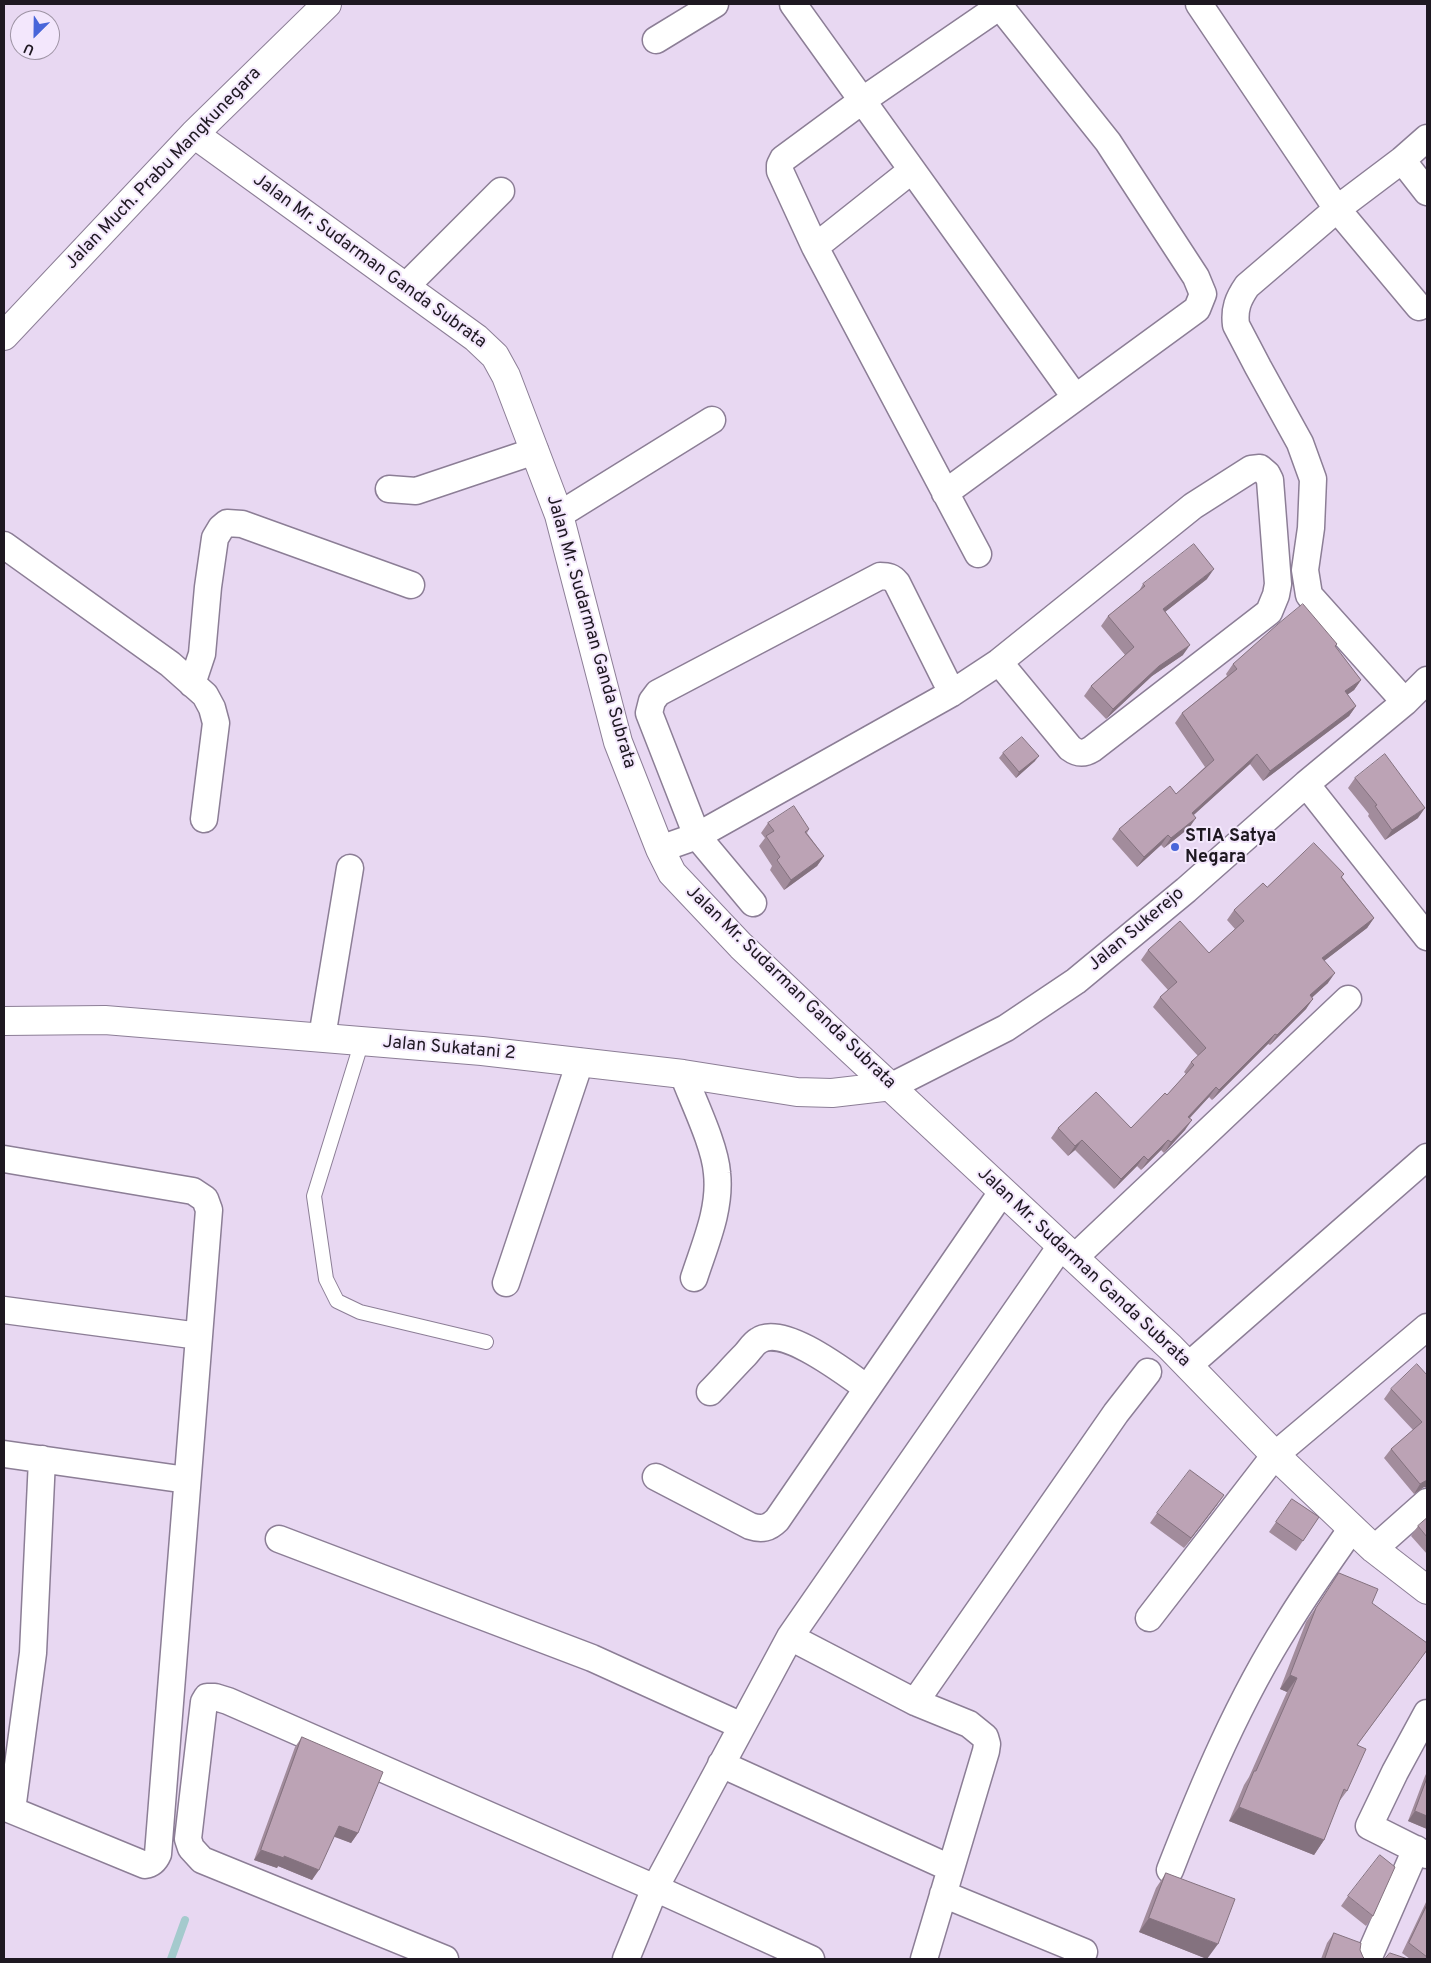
<!DOCTYPE html>
<html>
<head>
<meta charset="utf-8">
<style>
	body { margin:0 }
	#map { position:relative; width:1431px; height:1963px; overflow:hidden; background:#e8d8f2; font-family:Overpass,sans-serif }
	canvas { display:block }
	.frame { position:absolute; inset:0; border:5px solid #1e1821; pointer-events:none }
	.north { position:absolute; left:10px; top:10px; width:50px; height:50px; box-sizing:border-box; background:#f3e7fc; border:1px solid #9e94a4; border-radius:50%; rotate:203deg; font-size:14px; font-weight:700; line-height:20px; text-align:center; color:#1e1821 }
	.north::after { content:''; display:block; margin:auto; width:18px; height:22px; background:#4865d9; clip-path:polygon(50% 0,100% 100%,50% 72%,0 100%) }
</style>
</head>
<body>
<div id="map">
<canvas width="1431" height="1963"></canvas>
<div class="frame"></div>
<div class="north">U</div>
</div>
<script>
const context = document.querySelector('canvas').getContext('2d');
context.lineJoin = 'round';
function stroke(path, color, width, dash) {
  context.strokeStyle = color;
  context.lineWidth = width;
  context.lineCap = dash ? 'butt' : 'round';
  context.setLineDash(dash || []);
  context.stroke(path);
}
function paint(path, color) {
  context.fillStyle = color;
  context.fill(path, 'evenodd');
}
function write(font, color, halo, rows, align = 'center') {
  context.font = font + ' Overpass,sans-serif';
  context.lineWidth = 4;
  context.setLineDash([]);
  context.textBaseline = 'middle';
  context.strokeStyle = halo;
  context.fillStyle = color;
  for (const [text, x, y, turn = 0] of rows) {
    context.save();
    context.translate(x, y);
    context.rotate((+turn || 0) * Math.PI / 180);
    context.textAlign = isNaN(turn) ? turn : align;
    if (halo) context.strokeText(text, 0, 0);
    context.fillText(text, 0, 0);
    context.restore();
  }
}
stroke(new Path2D(`
	M171,1959L185,1920`), '#a4cacd', 8);
const lane = new Path2D(`
	M362,1041L314,1196L326,1279L337,1301L360,1312L486,1342`);
const street = new Path2D(`
	M793,4L1075,397
	M1199,4L1337,209L1247,286C1238,299 1234,309 1236,325L1258,367L1300,443L1313,479L1311,528L1305,570L1309,595L1405,702
	M656,40L715,4
	M1402,160L1427,192
	M815,247L912,170
	M405,287L501,191
	M1419,307L1337,209L1402,160L1427,138
	M389,489L416,491L535,451
	M945,493L1197,309L1203,294L1196,277L1108,142L998,4
	M559,515L712,420
	M4,545L170,664L205,695L212,708L216,723L204,819
	M978,554L815,247L780,171V165L783,159L863,100L1000,6
	M192,684L202,654L208,587L215,538L221,528L227,523L242,524L411,585
	M1306,784L1427,937
	M660,849L697,836L952,693L999,662L1193,506L1251,469L1260,468L1267,474L1270,480L1278,584L1276,595L1269,612L1092,749C1084,754 1078,754 1070,748L999,662
	M753,903L697,836L649,713L652,701L658,693L880,576C888,576 892,577 897,583L952,693
	M322,1037L350,868
	M683,1074C693,1101 715,1145 717,1173C721,1209 705,1244 694,1278
	M892,1086L1006,1028L1076,981L1186,890L1306,784L1405,702L1427,680
	M4,1159L193,1191L205,1199L209,1210L158,1854C155,1861 152,1864 145,1865L4,1807
	M1074,1258L1348,999
	M506,1283L580,1062
	M4,1310L199,1336
	M1188,1366L1427,1157
	M710,1392C722,1380 733,1367 745,1355C749,1351 753,1344 758,1341C782,1323 847,1374 867,1388
	M4,1454L187,1480
	M656,1477L750,1526C762,1530 769,1528 777,1520L1002,1192
	M279,1539L592,1658L742,1726
	M1374,1549L1427,1502
	M1149,1618L1275,1455L1427,1327
	M790,1637L915,1702L969,1724L985,1737L987,1744L986,1751L924,1959
	M915,1702L1116,1413L1148,1372
	M1427,1713L1395,1772L1369,1826L1427,1855
	M721,1764L950,1868
	M12,1810L33,1653L42,1459
	M1170,1870C1203,1785 1239,1700 1288,1623C1308,1590 1331,1559 1352,1528
	M943,1894L1084,1952
	M445,1959L202,1860L191,1848L188,1839L204,1702L207,1697H215L228,1701L655,1888L811,1959
	M626,1959L655,1888L790,1637L1061,1246
	M1368,1959L1416,1849`);
const secondary = new Path2D(`
	M194,134L476,338L495,356L506,376L559,515L618,742L660,849L672,873L741,946L836,1036L1170,1347L1275,1455L1374,1549L1427,1590
	M4,336L194,134L327,4
	M4,1021L105,1020L482,1051L683,1074L797,1092L832,1093L892,1086`);
stroke(lane, '#8c7e96', 16);
stroke(street, '#8c7e96', 29);
stroke(secondary, '#8c7e96', 30);
stroke(lane, '#fff', 14);
stroke(street, '#fff', 26);
stroke(secondary, '#fff', 28);
paint(new Path2D(`
	M1207,579L1165,612L1183,655L1152,676L1106,719L1084,696L1091,686L1125,655L1101,626L1108,616L1139,591L1143,584Z
	M1335,646L1361,680L1354,690L1347,695L1356,706L1349,716L1263,781L1250,764L1193,815L1189,828L1164,848L1161,845L1137,867L1112,839L1119,829L1176,794L1205,767L1175,723L1182,713L1227,676L1226,674L1233,664Z
	M1003,753L1035,761L1016,778L999,758Z
	M1355,778L1418,818L1385,840L1368,816L1369,814L1348,788Z
	M768,823L809,829L807,833L824,856L817,866L784,890L770,870L772,866L759,846L765,838L761,833Z
	M1344,874L1342,877L1374,918L1367,928L1324,961L1328,983L1312,997L1306,1009L1270,1045L1268,1044L1212,1100L1209,1097L1190,1118L1185,1130L1164,1153L1161,1150L1141,1170L1137,1166L1114,1189L1075,1150L1068,1156L1051,1138L1058,1128H1131L1167,1095L1186,1074L1184,1072L1191,1062L1198,1056L1153,1007L1160,997L1168,990L1141,960L1148,950L1209,953L1235,929L1227,920L1234,910L1267,887Z
	M1427,1375L1424,1487L1414,1494L1384,1458L1391,1449L1413,1430L1384,1399L1391,1389Z
	M1292,1499L1319,1517L1296,1551L1269,1532Z
	M1217,1505L1184,1548L1150,1523L1157,1513Z
	M1427,1518V1554L1411,1536L1418,1526Z
	M1339,1573L1372,1603L1420,1660L1357,1745L1347,1791L1338,1803L1324,1840L1314,1855L1229,1821L1244,1785L1249,1777L1287,1692L1280,1689L1306,1622Z
	M302,1737L358,1833L351,1843L334,1836L312,1880L278,1866L277,1868L254,1860L295,1747Z
	M1427,1772V1829L1408,1821L1425,1776Z
	M1166,1873L1207,1959L1139,1932L1156,1888Z
	M1348,1896L1373,1916L1366,1926L1341,1906Z
	M1427,1900V1959H1410L1402,1953Z
	M1334,1933L1360,1950L1363,1957L1365,1959H1321L1327,1943Z`), '#a28c9c');
paint(new Path2D(`
	M1214,569L1207,579L1156,619L1163,609Z
	M1190,645L1183,655L1152,676L1106,719L1113,709L1159,666Z
	M1361,680L1354,690L1338,701L1345,691Z
	M1356,706L1349,716L1263,781L1270,771Z
	M1257,754L1250,764L1185,823L1192,813Z
	M1039,756L1035,761L1016,778L1019,772Z
	M1425,808L1418,818L1385,840L1392,830Z
	M1196,818L1189,828L1164,848L1171,838Z
	M1168,835L1161,845L1137,867L1144,857Z
	M824,856L817,866L784,890L791,880Z
	M1374,918L1367,928L1315,968L1322,958Z
	M1335,973L1328,983L1303,1006L1310,995Z
	M1313,999L1306,1009L1270,1045L1277,1035Z
	M1275,1034L1268,1044L1212,1100L1219,1090Z
	M1216,1087L1209,1097L1181,1127L1188,1117Z
	M1192,1120L1185,1130L1164,1153L1171,1142Z
	M1082,1140L1075,1150L1068,1156L1075,1146Z
	M1168,1140L1161,1150L1141,1170L1148,1160Z
	M1144,1156L1137,1166L1114,1189L1121,1179Z
	M1427,1480V1488L1424,1487L1414,1494L1420,1484Z
	M1224,1495L1217,1505L1184,1548L1191,1538Z
	M1290,1675L1297,1678L1287,1692L1280,1689Z
	M1239,1807L1324,1840L1314,1855L1229,1821Z
	M1415,1811L1427,1816V1829L1408,1821Z
	M339,1826L358,1833L351,1843L332,1836Z
	M261,1850L284,1856L319,1870L312,1880L278,1866L277,1868L254,1860Z
	M1149,1918L1218,1944L1207,1959L1139,1932Z`), '#84727f');
const building = new Path2D(`
	M1194,544L1214,569L1163,609L1190,645L1159,666L1113,709L1091,686L1134,647L1108,616L1145,586L1143,584Z
	M1303,604L1337,644L1335,646L1361,680L1345,691L1356,706L1270,771L1257,754L1192,813L1196,818L1171,838L1168,835L1144,857L1119,829L1170,786L1176,794L1214,760L1182,713L1237,669L1233,664L1278,624Z
	M1022,737L1039,756L1019,772L1003,753Z
	M1385,754L1425,808L1392,830L1375,806L1377,805L1355,778Z
	M794,806L809,829L805,832L824,856L791,880L777,860L780,857L766,836L774,831L768,823Z
	M1314,843L1344,874L1341,877L1374,918L1322,958L1335,973L1310,995L1313,999L1277,1035L1275,1034L1219,1090L1216,1087L1188,1117L1192,1120L1171,1142L1168,1140L1148,1160L1144,1156L1121,1179L1082,1140L1075,1146L1058,1128L1096,1092L1131,1128L1165,1093L1167,1095L1194,1065L1191,1062L1206,1048L1160,997L1177,982L1148,950L1180,921L1209,953L1244,921L1234,910L1263,883L1267,887Z
	M1417,1364L1427,1375V1480L1420,1484L1391,1449L1422,1422L1391,1389Z
	M1190,1470L1224,1495L1191,1538L1157,1513Z
	M1292,1499L1319,1517L1303,1541L1276,1522Z
	M1427,1518V1537L1418,1526Z
	M1339,1573L1378,1589L1372,1603L1427,1643V1650L1357,1745L1366,1749L1347,1791L1344,1789L1324,1840L1239,1807L1254,1771H1256L1297,1678L1290,1675L1316,1608Z
	M302,1737L383,1772L358,1833L339,1826L319,1870L284,1856V1858L261,1850Z
	M1427,1778V1816L1415,1811Z
	M1380,1855L1395,1867L1373,1916L1348,1896Z
	M1166,1873L1235,1899L1218,1944L1149,1918Z
	M1427,1905V1957L1409,1943Z
	M1334,1933L1361,1943L1360,1950L1363,1957L1365,1959H1325Z
	M1390,1953L1408,1959H1385Z`);
paint(building, '#bca3b5');
stroke(building, '#84727f', 1);
for (const [x, y, r, color] of [
	[1175,847,5,"#4865d9"]
]) {
  const dot = new Path2D();
  dot.arc(x, y, r, 0, 2 * Math.PI);
  context.fillStyle = color;
  context.fill(dot);
  stroke(dot, '#f3e7fc', 2);
}
write('18px', '#1e1821', '#f3e7fc', [
	["Jalan Much. Prabu Mangkunegara",164,169,-46],
	["Jalan Mr. Sudarman Ganda Subrata",369,262,36],
	["Jalan Mr. Sudarman Ganda Subrata",590,632,74],
	["Jalan Sukerejo",1137,930,-40],
	["Jalan Mr. Sudarman Ganda Subrata",790,988,44],
	["Jalan Sukatani 2",449,1049,5],
	["Jalan Mr. Sudarman Ganda Subrata",1083,1268,43]
]);
write('bold 18px', '#1e1821', '#f3e7fc', [
	["STIA Satya",1185,837],
	["Negara",1185,858]
], 'left');
</script>
</body>
</html>
